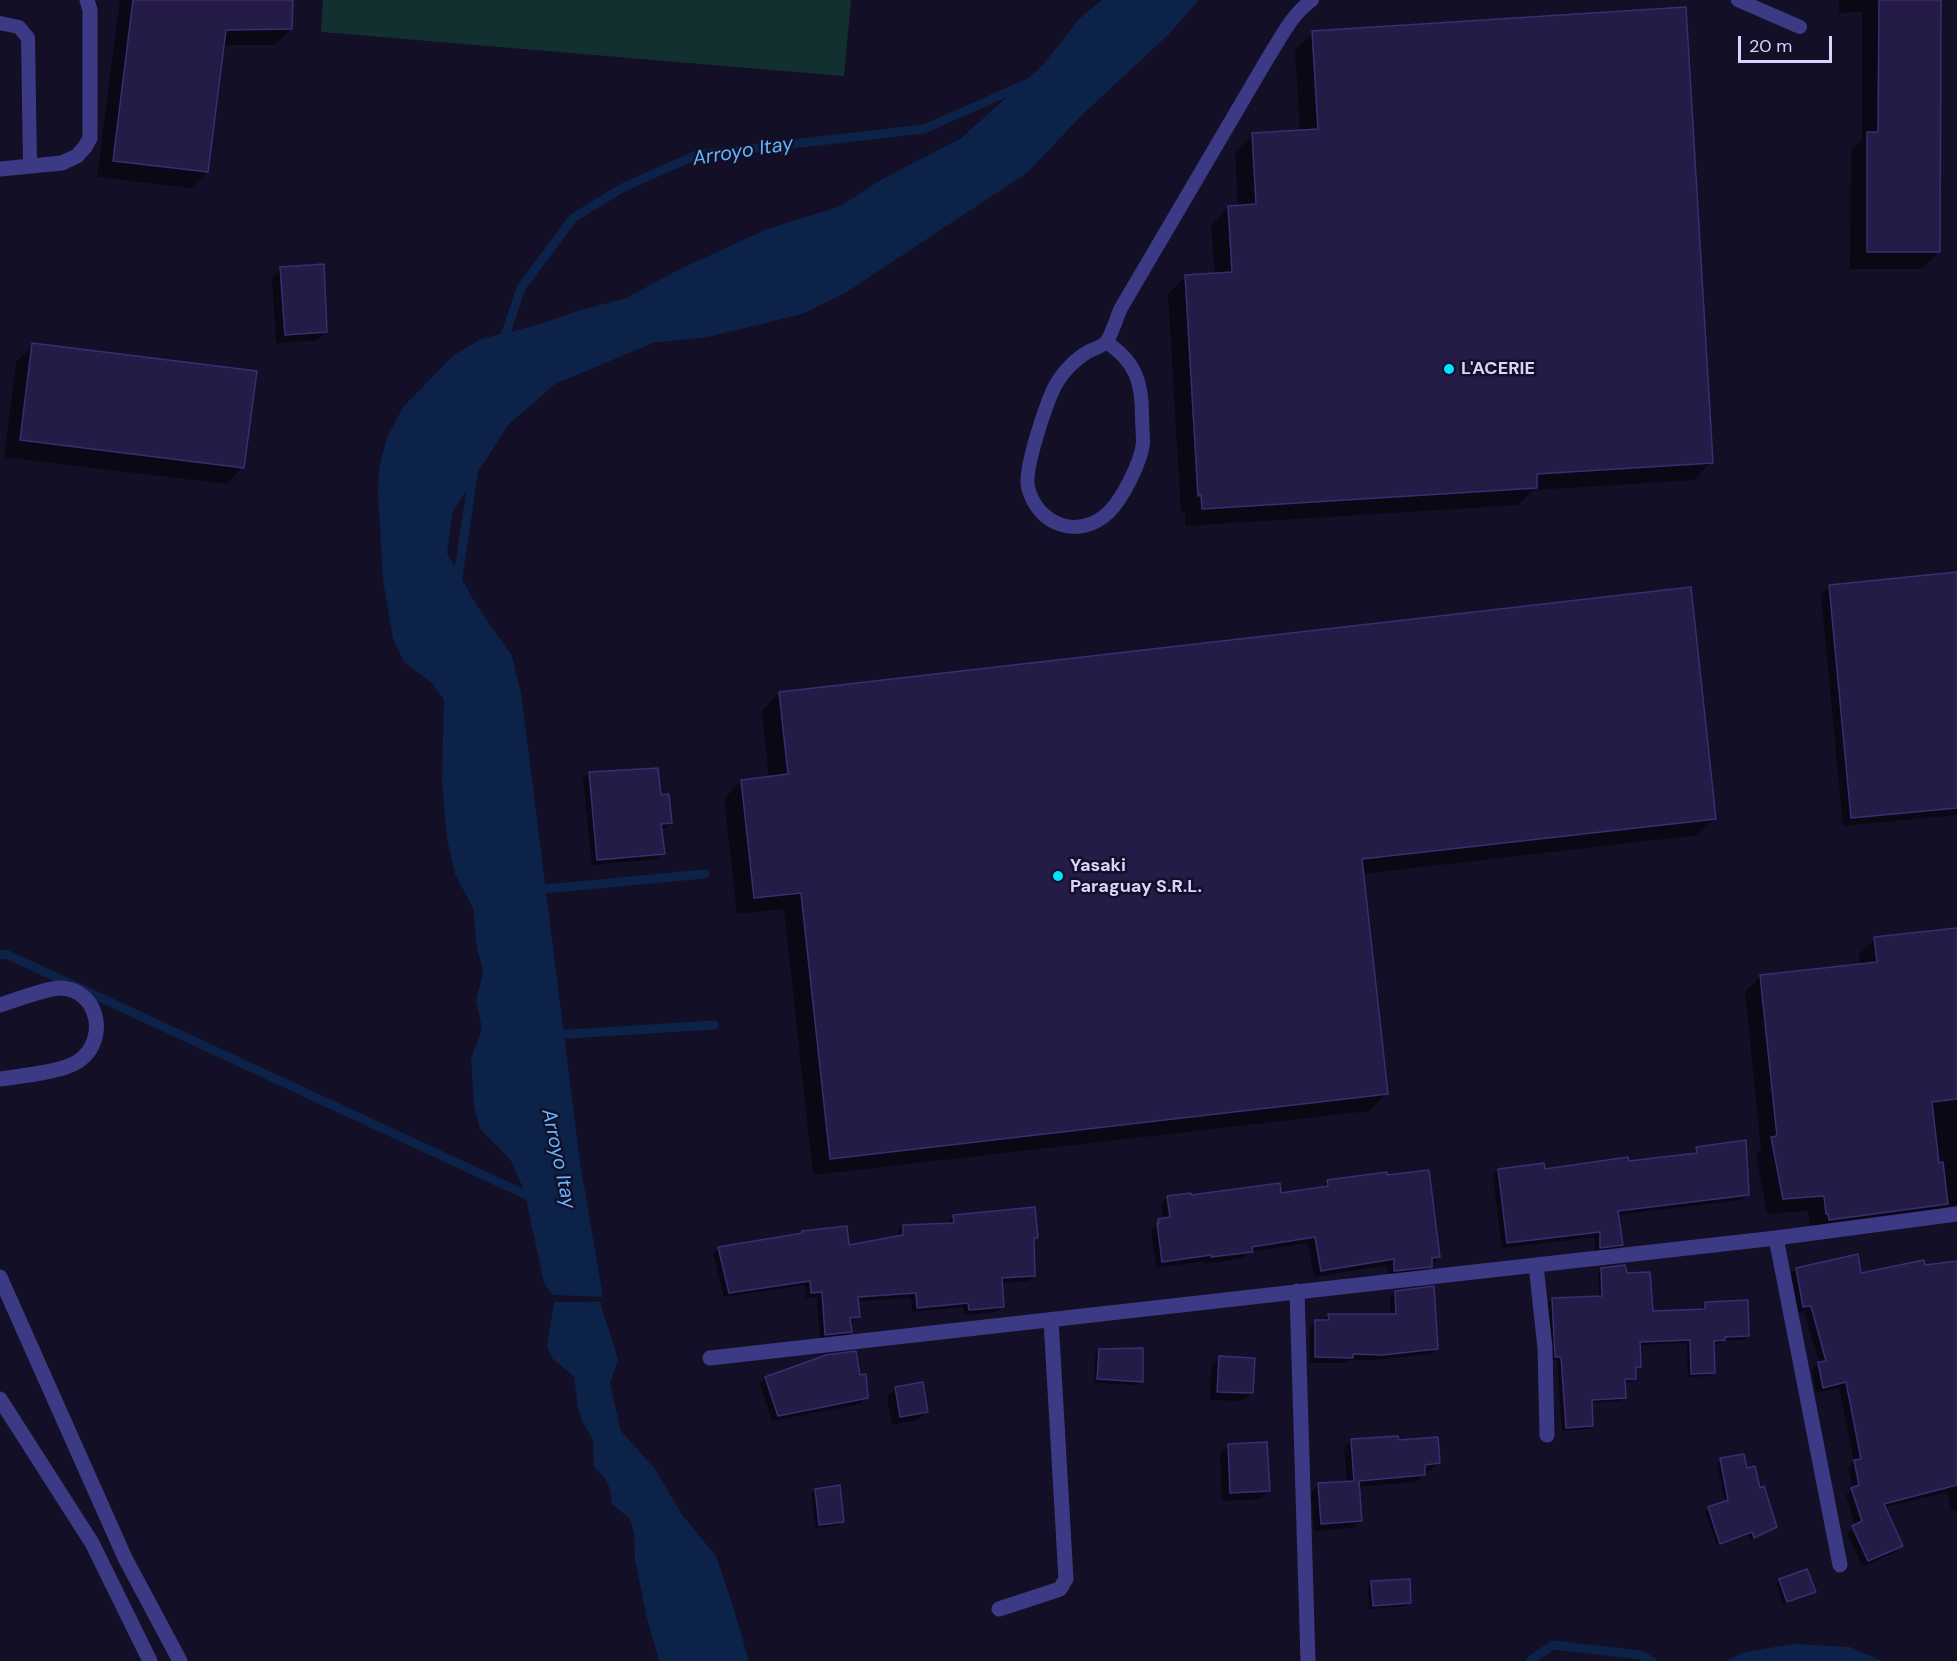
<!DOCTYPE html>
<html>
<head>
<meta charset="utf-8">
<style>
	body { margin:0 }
	#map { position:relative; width:1957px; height:1661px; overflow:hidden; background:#130f26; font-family:"DM Sans",sans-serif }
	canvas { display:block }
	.scale { position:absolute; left:1738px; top:36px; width:94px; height:27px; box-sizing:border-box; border:3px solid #d9d4ff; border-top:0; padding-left:8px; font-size:18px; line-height:21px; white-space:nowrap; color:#d9d4ff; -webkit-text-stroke:4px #130f26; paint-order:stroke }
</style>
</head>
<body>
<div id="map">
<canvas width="1957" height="1661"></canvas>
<div class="scale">20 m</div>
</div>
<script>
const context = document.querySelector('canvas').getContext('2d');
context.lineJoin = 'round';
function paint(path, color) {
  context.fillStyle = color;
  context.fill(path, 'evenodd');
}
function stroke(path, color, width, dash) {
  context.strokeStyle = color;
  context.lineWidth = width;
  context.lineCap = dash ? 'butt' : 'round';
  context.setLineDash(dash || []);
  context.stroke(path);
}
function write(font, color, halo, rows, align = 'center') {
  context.font = font + ' "DM Sans",sans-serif';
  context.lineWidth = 5;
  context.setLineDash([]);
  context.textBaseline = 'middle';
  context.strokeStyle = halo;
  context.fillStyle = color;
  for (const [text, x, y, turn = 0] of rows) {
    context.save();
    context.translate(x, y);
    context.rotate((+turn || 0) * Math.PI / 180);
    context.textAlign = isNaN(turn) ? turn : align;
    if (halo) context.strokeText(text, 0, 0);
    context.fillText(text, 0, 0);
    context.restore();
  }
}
paint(new Path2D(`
	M323,0H851L844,76L321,32Z`), '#12302f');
paint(new Path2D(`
	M1102,0H1199L1168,35L1080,117L1028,172L847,292L802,314L708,337L653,343L555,384L508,425L453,511L447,553L477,606L512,656L521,692L580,1162L603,1297L553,1295L544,1283L524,1190L510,1159L480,1129L474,1106L471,1058L482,1029L476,1000L483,972L477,948L473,908L455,874L447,839L442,780L444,700L432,683L404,662L393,639L383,580L378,493L379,468L387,438L403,407L454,355L481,339L541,324L574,312L626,298L676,271L767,229L841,206L882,179L960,139L1043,65L1080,18Z
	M554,1302H600L618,1359L610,1383L621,1431L655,1469L683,1516L716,1556L731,1600L749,1661H659L647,1618L635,1560L634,1533L630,1519L612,1504C611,1487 607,1478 594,1467L593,1440L582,1421L578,1408L574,1377L552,1358L547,1345Z
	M1793,1644L1850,1647L1882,1661H1725L1745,1652Z`), '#0c2248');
paint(new Path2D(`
	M120,0H291V29L275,45H223L207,172L191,188L97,177Z
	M1839,0H1939V252L1921,269H1850L1851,151L1862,140V12L1839,13Z
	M1313,33L1711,462L1694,480L1533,490L1518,505L1185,526V512H1181L1168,294L1185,277L1215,275L1211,225L1229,207H1238L1235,152L1253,135L1300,132L1295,50Z
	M281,269L326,332L317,340L276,343L272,277Z
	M33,345L243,467L226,484L4,457L16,362Z
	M1957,573V815L1843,826L1821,595L1830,586Z
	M779,693L1715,818L1698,835L1362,874L1386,1094L1369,1111L813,1175L784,909L737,914L724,799L741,781L769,778L762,711Z
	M589,773L659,797L670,822L665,828L660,829L663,853L657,859L592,865L583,779Z
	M1957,930V1205L1943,1207L1930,1220L1810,1229L1808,1211L1767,1214L1756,1154L1761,1149L1745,992L1761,976L1860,965L1859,954L1875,939Z
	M1697,1149L1748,1194L1742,1200L1617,1215L1621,1245L1616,1250L1595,1253V1237L1502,1248L1493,1176L1498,1170H1543L1628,1163L1691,1154Z
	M1328,1181L1439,1257L1424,1273L1388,1277L1387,1265L1314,1277L1308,1243L1250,1252L1244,1258L1205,1264V1261L1156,1268L1151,1231L1159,1220H1163L1161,1204L1168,1197L1280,1195L1321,1189Z
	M954,1216L1036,1237L1032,1241L1034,1276L1028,1281L1000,1283L1002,1306L996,1312L964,1315L963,1307L912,1312L911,1298L857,1301L858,1317L853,1322L849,1323L851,1332L845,1337L820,1340L817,1297L806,1298L805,1285L724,1297L713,1254L718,1249L800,1235L803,1232L847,1247L898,1238V1231L903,1226L949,1225L948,1222Z
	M1957,1262V1510L1951,1511L1947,1492L1885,1507L1901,1545L1895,1552L1862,1567L1847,1533L1855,1526L1846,1495L1853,1488L1848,1468L1854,1462L1839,1388L1816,1393L1812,1370L1819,1363L1804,1311L1797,1313L1790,1275L1796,1269L1860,1275Z
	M1602,1269L1625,1275L1652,1313L1702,1311V1307L1706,1303L1748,1336L1744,1340H1723L1720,1344H1713V1372L1709,1376L1688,1377L1687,1343L1639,1345V1366L1636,1370L1635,1378L1631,1382H1624V1397L1620,1401L1590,1403L1592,1426L1588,1429L1562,1431L1557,1360H1552L1548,1303L1552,1299L1599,1297L1598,1273Z
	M1395,1292L1437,1348L1431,1354L1375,1360H1349L1346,1363H1310V1327L1316,1321H1323L1329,1315L1390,1316V1298Z
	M1099,1351L1142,1381L1138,1385L1094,1383L1095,1355Z
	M1220,1358L1252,1393L1243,1401L1210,1400L1211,1366Z
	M858,1376L866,1398L860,1404L772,1421L760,1384L765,1378Z
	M896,1388L927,1412L918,1420L892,1425L887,1397Z
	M1352,1441L1438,1463L1431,1470L1423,1471L1424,1475L1416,1482L1358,1487L1360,1520L1353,1528L1314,1531L1311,1492L1319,1485L1347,1483L1344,1448Z
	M1228,1446L1269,1490L1260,1499L1222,1501L1220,1454Z
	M1721,1460L1746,1469L1758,1490L1775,1527L1771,1531L1750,1540L1748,1535L1717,1546L1705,1512L1709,1508L1725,1502L1717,1464Z
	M815,1490L843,1521L839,1525L816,1528L811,1494Z
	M1780,1581L1814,1591L1810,1595L1783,1605L1776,1584Z
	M1372,1583L1410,1602L1406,1606L1369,1609L1368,1586Z`), '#0007');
stroke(new Path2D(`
	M503,342L521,288L573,218L622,188L696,155L924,129L1028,83
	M459,586L458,577L474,469
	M534,890L705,874
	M0,955L6,954L535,1199
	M554,1035L714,1025
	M1530,1661L1553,1645L1640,1655L1652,1661`), '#0c2248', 9);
const building = new Path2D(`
	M133,0H293L292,29L226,30L208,172L113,161Z
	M1879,0H1941L1940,252H1867V132H1878Z
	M1686,7L1713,463L1537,474V488L1202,509L1201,495L1198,496L1185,275L1232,272L1228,206L1256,204L1252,133L1318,129L1312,31Z
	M324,264L327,332L285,335L280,267Z
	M32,343L257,371L244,468L20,440Z
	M1957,572V808L1851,818L1829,585Z
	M1691,587L1716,819L1362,859L1388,1094L830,1159L801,893L754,898L741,780L788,774L779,692Z
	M658,768L661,795L669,794L672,823L661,824L665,854L597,860L589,772Z
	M1957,928V1099L1932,1102L1939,1163L1943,1162L1948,1204L1829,1220L1828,1214H1826L1824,1196L1783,1199L1771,1137L1777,1136L1760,975L1877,962L1874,937Z
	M1746,1140L1749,1195L1618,1211L1623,1245L1600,1248V1232L1507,1243L1498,1169L1544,1163L1545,1169L1628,1157L1629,1161L1697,1153L1696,1147Z
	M1429,1170L1440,1257L1432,1258V1267L1394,1271V1259L1321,1271L1315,1237L1252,1247L1253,1252L1211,1257V1255L1162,1262L1157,1223H1159L1158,1219L1170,1217L1167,1196L1191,1193V1195L1280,1183L1281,1193L1328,1186L1327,1180L1387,1172V1175Z
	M1035,1207L1038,1238H1034L1035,1276L1002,1278L1004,1307L969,1310L968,1303L917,1308L916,1293L858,1297L860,1317L850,1318L852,1332L825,1335L822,1292L811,1293L810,1281L729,1293L718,1247L803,1233L802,1231L847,1226L849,1245L903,1235V1225L954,1223L953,1215Z
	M1858,1254L1861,1273L1924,1260L1925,1265L1957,1261V1485L1884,1504L1903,1546L1868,1561L1852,1526L1862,1521L1851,1488L1859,1485L1854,1460L1861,1459L1846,1382L1823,1388L1818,1362L1826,1361L1811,1306L1803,1307L1796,1268Z
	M1625,1265L1627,1273L1650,1272L1653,1311L1705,1309V1302L1748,1300L1749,1336L1725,1337V1340L1714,1341L1715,1373L1691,1374L1690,1340L1640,1342L1641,1367H1636V1379H1625L1626,1398L1592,1400L1593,1426L1566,1428L1561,1357H1555L1552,1298L1602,1296L1601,1268Z
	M1434,1286L1438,1349L1382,1355L1353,1354V1358L1315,1357V1320H1329L1328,1314H1396L1395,1291Z
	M1143,1348V1382L1097,1379L1099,1349Z
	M856,1351L860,1375L866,1374L868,1398L778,1416L765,1377L826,1355Z
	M1219,1356L1255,1358L1253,1393L1217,1392Z
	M923,1382L928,1412L900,1417L895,1387Z
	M1398,1436L1399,1440L1438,1437L1440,1463L1425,1465V1475L1359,1481L1362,1521L1321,1524L1318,1483L1354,1481L1351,1439Z
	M1267,1442L1270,1491L1230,1493L1228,1444Z
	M1744,1454L1747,1468L1755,1466L1760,1488L1764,1486L1777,1527L1754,1538L1752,1532L1720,1544L1708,1507L1728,1500L1720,1458Z
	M840,1485L844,1522L819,1525L815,1489Z
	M1807,1569L1816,1592L1787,1602L1779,1579Z
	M1410,1579L1411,1603L1373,1606L1371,1581Z`);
paint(building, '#241b47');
stroke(building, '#3b2d73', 1.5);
stroke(new Path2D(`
	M1738,0L1800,27
	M0,23L19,27L28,38L30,165
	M1106,342C1135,361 1142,381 1142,415C1142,424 1143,434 1143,443C1141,462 1123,498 1109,512C1079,541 1037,525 1028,487C1024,469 1045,408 1053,390C1060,375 1073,361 1086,353C1092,349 1102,347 1106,342C1112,335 1117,316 1121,308L1269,56C1281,37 1293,13 1312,0`), '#3d3a85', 14);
stroke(new Path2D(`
	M0,169L62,163L77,156L85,147L90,138V10L87,0
	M0,1005C14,1001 48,987 62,988C99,991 108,1039 80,1060C65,1072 20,1076 0,1079
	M1776,1238L1840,1565
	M1536,1265L1545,1348L1547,1435
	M0,1277L125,1558L180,1661
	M1297,1291L1308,1661
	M710,1358L1776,1238L1957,1214
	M0,1399L92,1543L150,1661
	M999,1609L1060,1589L1066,1579L1051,1320`), '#3d3a85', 15);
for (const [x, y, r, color] of [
	[1449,369,6,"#00e5ff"],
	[1058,876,6,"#00e5ff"]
]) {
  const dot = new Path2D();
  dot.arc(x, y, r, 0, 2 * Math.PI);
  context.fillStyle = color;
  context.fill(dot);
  stroke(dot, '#130f26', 2);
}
write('bold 18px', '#d9d4ff', '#130f26', [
	["L'ACERIE",1461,369],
	["Yasaki",1070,866],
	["Paraguay S.R.L.",1070,887]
], 'left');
write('italic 20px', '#62b6ff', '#130f26', [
	["Arroyo Itay",743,152,-9],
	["Arroyo Itay",558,1159,78]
]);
</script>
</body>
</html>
